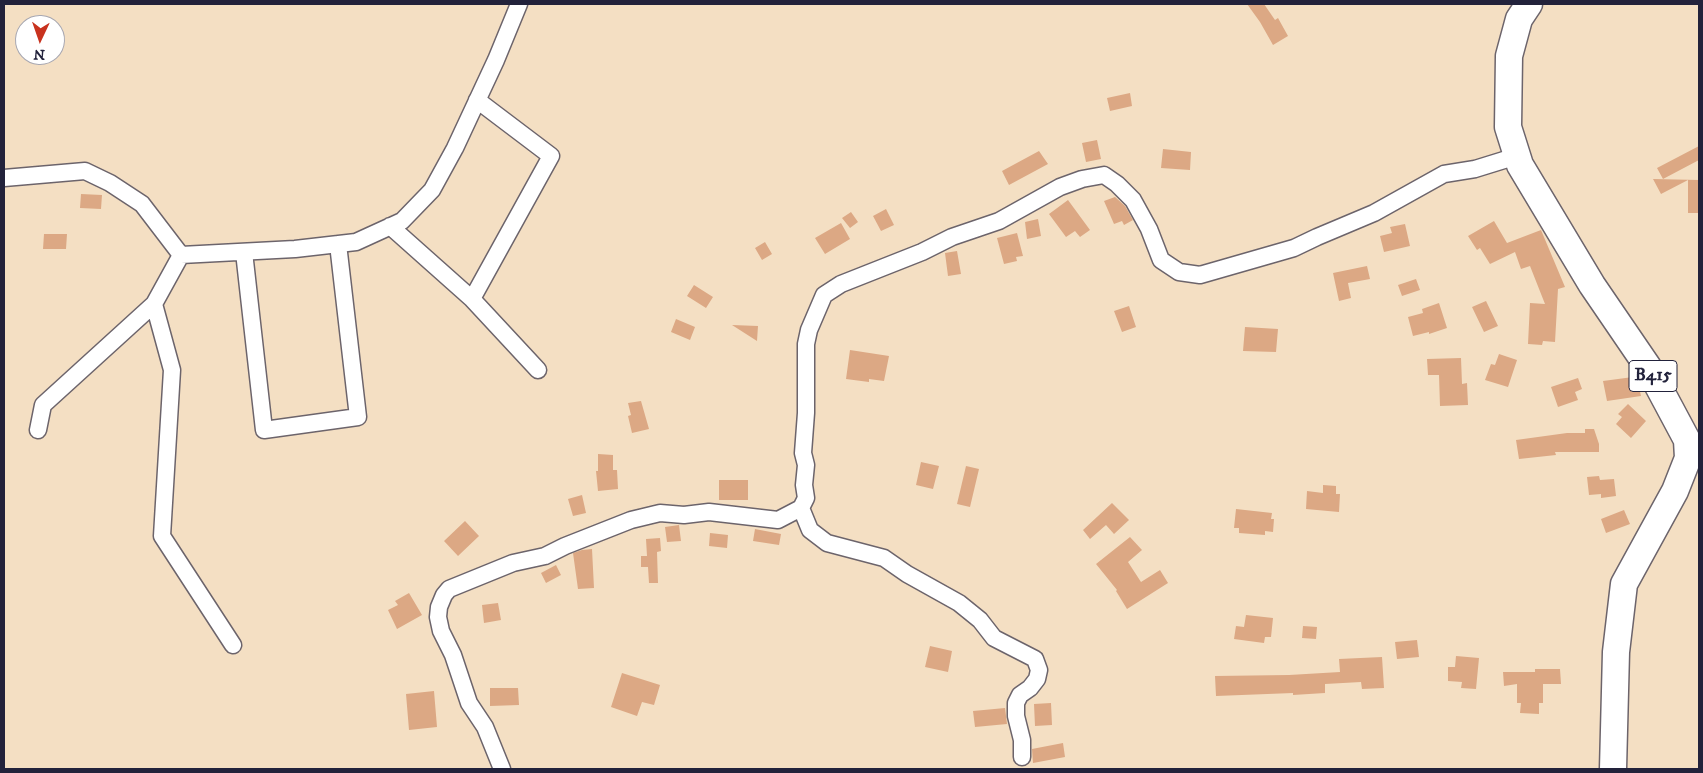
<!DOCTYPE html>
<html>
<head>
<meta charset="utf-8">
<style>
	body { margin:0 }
	#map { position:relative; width:1703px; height:773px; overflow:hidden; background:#f4dfc3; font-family:"IM FELL DW Pica",serif }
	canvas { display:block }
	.frame { position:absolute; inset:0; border:5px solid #22223b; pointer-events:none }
	.north { position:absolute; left:15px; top:15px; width:50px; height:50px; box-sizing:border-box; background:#fff; border:1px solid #a7a7b1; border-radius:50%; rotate:183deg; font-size:14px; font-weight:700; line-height:20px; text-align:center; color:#22223b }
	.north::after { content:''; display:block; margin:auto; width:18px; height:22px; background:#c8321e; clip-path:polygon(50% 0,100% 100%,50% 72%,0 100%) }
</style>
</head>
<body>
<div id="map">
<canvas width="1703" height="773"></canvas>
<div class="frame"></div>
<div class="north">N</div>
</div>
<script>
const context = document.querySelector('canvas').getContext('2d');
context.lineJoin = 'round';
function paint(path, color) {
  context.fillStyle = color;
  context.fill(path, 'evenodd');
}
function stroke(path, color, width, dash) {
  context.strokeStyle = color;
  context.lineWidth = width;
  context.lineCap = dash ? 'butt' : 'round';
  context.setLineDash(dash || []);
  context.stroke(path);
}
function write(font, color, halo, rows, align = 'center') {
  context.font = font + ' "IM FELL DW Pica",serif';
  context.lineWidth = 5;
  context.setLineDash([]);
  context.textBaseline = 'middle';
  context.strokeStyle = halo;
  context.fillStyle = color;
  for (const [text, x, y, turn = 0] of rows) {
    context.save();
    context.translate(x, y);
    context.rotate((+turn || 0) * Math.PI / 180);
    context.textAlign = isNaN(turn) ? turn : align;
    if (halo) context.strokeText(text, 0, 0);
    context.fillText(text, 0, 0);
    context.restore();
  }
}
paint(new Path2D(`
	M1247,4H1264L1275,20L1278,18L1288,36L1273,45L1260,22Z
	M1130,93L1132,106L1110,111L1107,98Z
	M1097,140L1101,159L1086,162L1082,143Z
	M1699,146V160L1663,179L1657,168Z
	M1163,149L1191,152L1190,170L1161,168Z
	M1039,151L1048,164L1009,185L1002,171Z
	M1653,179L1699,180V213H1688V180L1661,194Z
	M81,194L102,195L101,209L80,208Z
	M1115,197L1125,206L1133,220L1124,225L1122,221L1114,224L1104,201Z
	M1068,200L1090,230L1080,237L1075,231L1066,237L1049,214Z
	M886,209L894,225L881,231L873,216Z
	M851,212L858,222L850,228L842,218Z
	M1038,219L1041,236L1027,239L1025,222Z
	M1494,221L1507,243L1541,230L1565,287L1558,289L1555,342L1543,341L1542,345L1528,344L1530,303L1545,304L1530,266L1521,269L1515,252L1490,264L1480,248L1477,250L1468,236Z
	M841,223L850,239L825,254L815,238Z
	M1405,224L1410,246L1384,252L1380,236L1392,233L1390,227Z
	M1017,233L1023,256L1016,257L1017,261L1004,264L997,238Z
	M44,234H67L66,249H43Z
	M765,242L772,254L762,260L755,248Z
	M957,251L961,274L948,276L945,253Z
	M1367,266L1370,279L1348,283L1351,298L1339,301L1333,273Z
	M1416,279L1420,290L1402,296L1398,285Z
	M694,285L713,297L706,308L687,296Z
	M1486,301L1498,326L1484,332L1472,307Z
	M1439,303L1447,328L1429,334V332L1413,336L1408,317L1423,313L1422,309Z
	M1129,306L1136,327L1122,332L1114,311Z
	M676,319L695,327L690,340L671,332Z
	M732,325L758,326L757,341Z
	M1245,327L1278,329L1276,352L1243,351Z
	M850,350L889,356L884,381L869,379V382L846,379Z
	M1499,354L1517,360L1508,387L1485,380L1491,364L1495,365Z
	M1461,358L1462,384L1467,383L1468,405L1440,406L1439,375H1428L1427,359Z
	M1633,377V382H1638L1641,396L1607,401L1603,381Z
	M1578,378L1582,389L1575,392L1578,400L1558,407L1551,387Z
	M641,401L649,429L632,433L628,416L631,415L628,403Z
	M1628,404L1646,421L1631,438L1616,424L1622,417L1618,414Z
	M1585,429H1594L1599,444V452H1555L1556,455L1519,459L1516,440L1567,433H1585Z
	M598,454L613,455V470H617L618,489L598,491L596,471H598Z
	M921,462L939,466L933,489L916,485Z
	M966,466L979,469L970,507L957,504Z
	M1599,476L1600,480L1614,479L1616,496L1601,498V494L1589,495L1587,477Z
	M719,480H748V500H719Z
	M1323,485L1336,486V494H1340L1339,512L1306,509L1307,491L1323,493Z
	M582,495L586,513L573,516L568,499Z
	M1112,503L1129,520L1114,534L1106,525L1090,539L1083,530Z
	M1236,509L1272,513L1271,519H1274L1273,532L1265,531V535L1239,533V528H1234Z
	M1624,510L1630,524L1606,533L1601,519Z
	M465,521L479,536L458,556L444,541Z
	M679,525L681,541L667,542L665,527Z
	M755,529L781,534L779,545L753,541Z
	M710,533L728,535L727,548L709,546Z
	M1130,537L1142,550L1128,562L1141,582L1160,570L1168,583L1127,609L1116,591L1117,590L1096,564Z
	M660,538L661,551L657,552L658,583H649L648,567H641V556H647L646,539Z
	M592,549L594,588L578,589L573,553L582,550Z
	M556,565L561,575L546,583L541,573Z
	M409,593L422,615L397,629L388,610L398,605L395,601Z
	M498,603L501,620L484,623L482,605Z
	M1246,615L1273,618L1271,637H1265L1264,643L1234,639L1236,626L1244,627Z
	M1303,626L1317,627L1316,639L1302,638Z
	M1417,640L1419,657L1397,659L1395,642Z
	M930,646L952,651L948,672L925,667Z
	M1456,656L1479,658L1476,689L1461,688L1462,682L1448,681V667H1455Z
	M1382,657L1384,688L1362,689L1361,682L1325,684V693L1293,695V693L1216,696L1215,676L1289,675L1340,672L1339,659Z
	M1535,669H1560L1561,684H1543V703H1539V714L1520,713L1521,703H1517V684L1504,686L1503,672H1535Z
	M622,673L660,685L654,705L642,702L637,716L611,707Z
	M490,688H518L519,705L490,706Z
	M434,691L437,727L409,730L406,694Z
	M1051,703L1052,725L1035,726L1034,704Z
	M1005,708L1007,724L975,727L973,711Z
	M1063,743L1065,757L1033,763L1032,749Z`), '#dca884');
const street = new Path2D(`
	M4,178L85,171L110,183L142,204L181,255
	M390,226L472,299L551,156L477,100
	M244,252L264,430L358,417L338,244
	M181,255L295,249L356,242L402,221L432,190L455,148L496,60L519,4
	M181,255L154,304L172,370L162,536L233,645
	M472,299L538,370
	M38,430L43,405L154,304
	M801,508L810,530L827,543L884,558L907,574L959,603L980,620L994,638L1035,659L1039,670L1037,679L1030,688L1020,695L1016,703V716L1022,740V757
	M502,769L485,727L469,703L453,655L441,631L438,617L439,607L444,595L449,589L513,563L545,556L565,546L631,520L660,513L684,515L709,512L778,520L801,508L806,498L804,485L806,465L803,453L806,413V344L809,330L824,295L841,284L922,252L952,237L999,221L1060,187L1082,179L1104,175L1117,184L1133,200L1149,229L1161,260L1179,272L1200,275L1294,248L1317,237L1374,213L1444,174L1475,169L1517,156`);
const primary = new Path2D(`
	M1529,4L1519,19L1509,56L1508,127L1520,165L1592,285L1648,367L1687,440L1688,458L1675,491L1624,584L1616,652L1613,769`);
stroke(street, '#6c646b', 19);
stroke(primary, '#6c646b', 29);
stroke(street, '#fff', 16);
stroke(primary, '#fff', 26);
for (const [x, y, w] of [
	[1653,376,48]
]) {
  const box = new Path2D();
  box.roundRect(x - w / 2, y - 15.5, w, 31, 4);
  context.fillStyle = '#fff';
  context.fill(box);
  stroke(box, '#22223b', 1);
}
write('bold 18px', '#22223b', null, [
	["B415",1653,376]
]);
</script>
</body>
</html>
